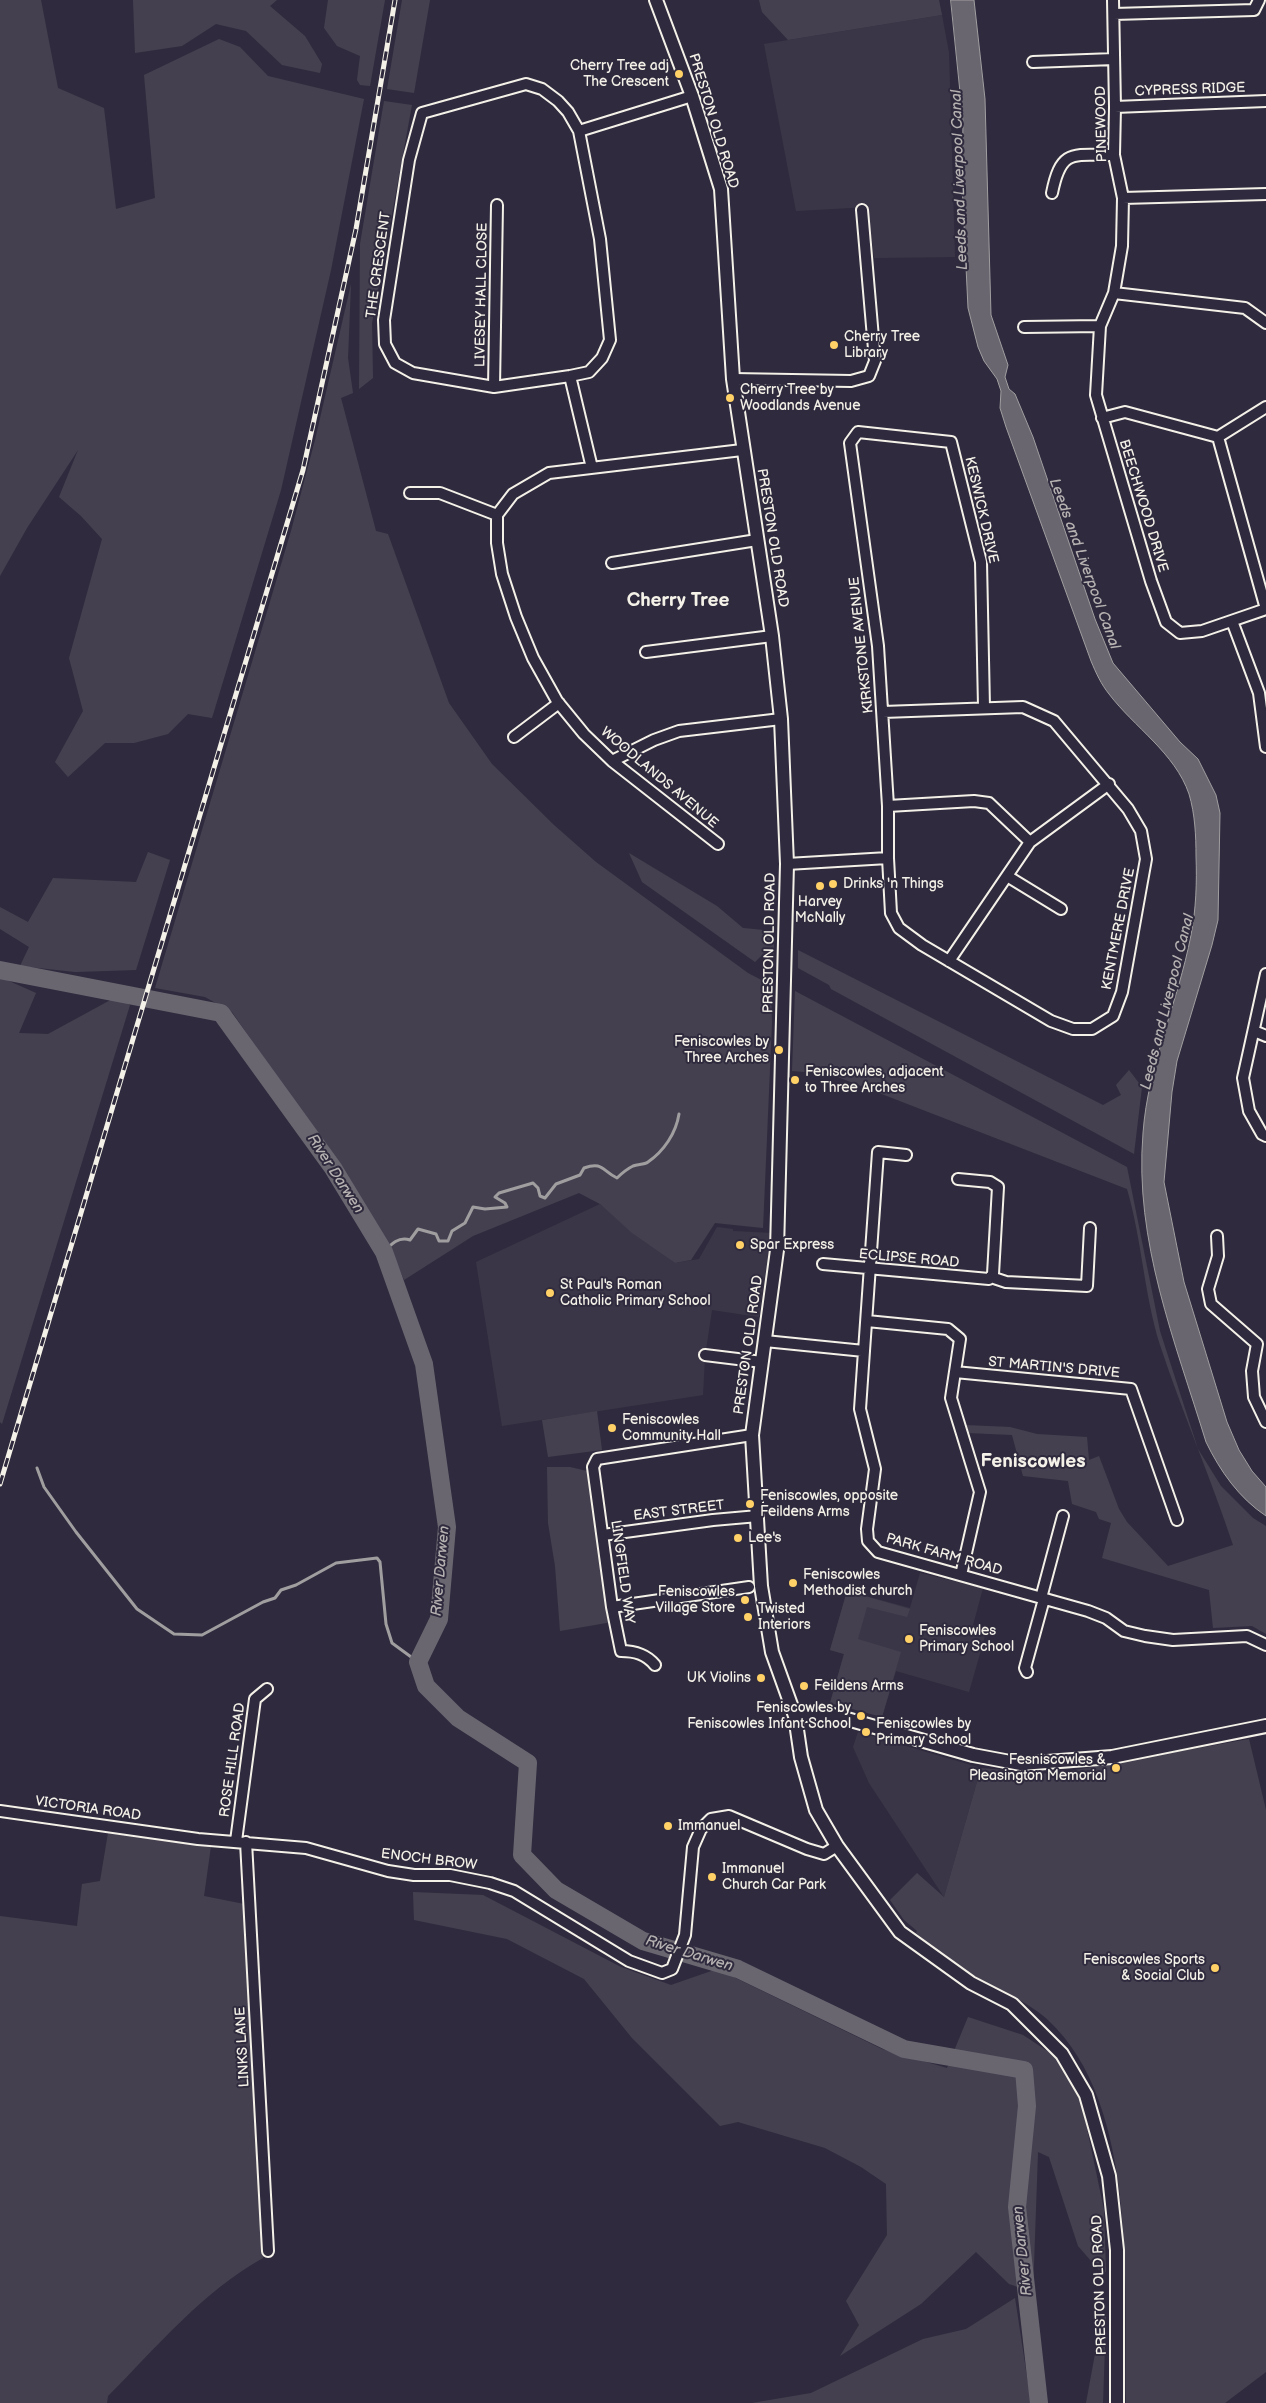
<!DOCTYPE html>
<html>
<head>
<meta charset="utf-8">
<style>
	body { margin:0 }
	canvas { display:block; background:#2f2a3d }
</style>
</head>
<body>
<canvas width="1266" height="2403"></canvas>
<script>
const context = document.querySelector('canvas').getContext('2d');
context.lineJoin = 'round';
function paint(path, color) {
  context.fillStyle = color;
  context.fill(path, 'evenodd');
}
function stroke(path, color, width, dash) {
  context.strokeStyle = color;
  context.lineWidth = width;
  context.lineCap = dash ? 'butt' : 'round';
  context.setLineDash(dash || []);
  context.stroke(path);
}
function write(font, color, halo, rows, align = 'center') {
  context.font = font + ' "Balsamiq Sans",sans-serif';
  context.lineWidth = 4;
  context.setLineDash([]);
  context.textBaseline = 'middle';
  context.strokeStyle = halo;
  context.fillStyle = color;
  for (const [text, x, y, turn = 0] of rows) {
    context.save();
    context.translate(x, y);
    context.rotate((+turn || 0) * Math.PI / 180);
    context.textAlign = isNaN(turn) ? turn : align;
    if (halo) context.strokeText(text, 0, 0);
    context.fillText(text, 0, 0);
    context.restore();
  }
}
paint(new Path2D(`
	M942,15L949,53L955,257L874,258L868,207L796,211L764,44Z
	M600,1204L633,1233L675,1263L699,1259L717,1227L733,1229V1231L773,1233L771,1267L766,1268L759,1317L712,1310L705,1356L703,1395L502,1426L476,1262Z
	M920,1573L983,1588L973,1625L987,1629L969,1692L896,1671L882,1717L830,1703L844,1654L830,1650L847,1591L910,1608Z
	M858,1732L981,1768L944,1897L869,1783L853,1747Z`), '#3b3647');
paint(new Path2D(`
	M0,0H41L58,88L104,108L116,209L155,198L144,75L219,39L240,47L268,76L364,99L331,270L281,490L212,718L188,714L168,734L134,743H105L68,777L55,762L83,711L69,658L102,539L81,516L59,497L78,450L27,528L0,576Z
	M133,0H277L270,6L305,36L322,64L320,73L282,65L246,31L216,24L182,46L135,53Z
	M328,0H385L370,86L360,85L357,80L360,56L337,46L324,28Z
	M402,0H430L414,93L387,89Z
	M759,0H939L942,15L788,40L762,12Z
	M384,101L412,105L372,323L373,378L359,389L360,244Z
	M351,284L348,358L353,393L341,398L376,531L388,534L449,703L492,764L554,825L596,862L748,973L771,985L772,1023L763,1228L715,1223L691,1260L675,1263L632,1233L600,1204L579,1193L473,1236L404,1280L395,1259L348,1178L232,1012L205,997L155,988L291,531L315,440Z
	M148,852L170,860L136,970L75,972L20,966L29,947L0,929V907L28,922L53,878L136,882Z
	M629,853L717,906L743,928L774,931V957L761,956L755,962L642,882Z
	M798,950L1103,1105L1121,1095L1116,1085L1129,1070L1142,1087L1134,1154L831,989L829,985L798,968Z
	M0,977L36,993L19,1033L48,1034L116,997L130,1005L2,1424L0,1422Z
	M795,991L1127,1167L1160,1331L1198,1449L1221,1486L1253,1518L1266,1526V1634L1252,1626L1213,1628L1209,1590L1102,1558L1111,1523L1099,1519L1096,1512L1072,1504L1068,1481L1023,1476L1012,1435L968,1433L965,1425L1010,1427L1037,1434L1087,1437L1089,1460L1099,1456L1119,1509L1127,1522L1168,1566L1233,1545C1211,1478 1182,1412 1160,1345C1144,1294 1142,1240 1127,1189L830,1074L792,1071Z
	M597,1411L602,1450L548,1457L542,1420Z
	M547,1467H570L587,1471L612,1622L560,1631L555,1566L548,1523Z
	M847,1591L910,1609L907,1617L867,1607L858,1639L901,1652L882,1717L830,1703L844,1654L830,1650Z
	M1249,1739L1266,1810V2372L1225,2403H1126C1124,2289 1139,2104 1048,2020C1026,2000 993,1987 967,1972C949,1961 932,1946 916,1933L917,1931L904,1920L890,1900L917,1873L944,1897L981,1768L1052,1774Z
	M108,1833L211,1846L204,1896L244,1904L263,2258C203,2291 156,2348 108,2396L107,2403H0V1916L77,1926L82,1884L100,1881Z
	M413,1892L483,1895L621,1967L671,1985L717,1969L882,2049L947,2068L968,2017L1023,2035L1058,2058L1081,2100L1104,2210L1106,2272L1099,2270L1078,2246L1049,2157L1038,2152L1033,2292L1009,2284L976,2252L921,2304L840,2356L859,2325L846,2301L887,2235L886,2184L861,2167L825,2148L738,2122L720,2126L632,2038L584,1979L507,1939L414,1920Z
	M1015,2298L1031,2403H752L811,2393L923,2339L966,2329Z
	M1102,2316H1106L1103,2403H1086Z`), '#454050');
const water = new Path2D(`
	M951,0H974L985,99L991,315L1008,365L1005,377L1009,389L1015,394L1033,437L1095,619L1113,663L1180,742L1198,759L1216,795L1220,813L1218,920L1212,945L1177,1061L1172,1092L1164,1182L1184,1282L1227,1422L1239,1450L1252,1471L1266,1487V1516C1239,1498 1220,1471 1206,1442C1175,1341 1134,1241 1143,1133C1148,1064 1178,1003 1191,935C1196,910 1197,882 1196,856C1196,836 1195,814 1189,794C1175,753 1134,727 1109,694C1101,684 1096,673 1091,661L1006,427L1000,408L1001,391L997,379L984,361L978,347L968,308L962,184L963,122Z`);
paint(water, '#6a6670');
stroke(water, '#a19ea0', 1);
stroke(new Path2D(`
	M384,1252C391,1244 399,1236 410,1240L418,1229L436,1234L439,1241H448L452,1231L465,1223L473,1207L485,1209L507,1207L505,1203L495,1197L499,1193L533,1183L538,1188L540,1196L545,1198L556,1184L580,1175L584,1168C603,1161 602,1171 617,1178C622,1173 627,1169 633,1166C638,1164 644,1165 648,1162C664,1151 676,1133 679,1114
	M37,1468L44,1487L76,1532L137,1609L174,1634L202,1635L263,1602L275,1598L281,1590L296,1585L336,1563L377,1558L380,1562L386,1624L392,1643L418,1662`), '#a19ea0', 3);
stroke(new Path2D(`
	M0,970L221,1013L333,1168L384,1252L424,1364L447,1527L439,1619L418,1662L426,1686L458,1718L528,1763L522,1855L556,1890L643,1941L738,1969L904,2049L1024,2070L1027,2106L1017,2207L1039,2403`), '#6a6670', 18);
const minor = new Path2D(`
	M1113,0L1115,107L1114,155L1123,198L1122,246L1114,293L1100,326L1096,395L1151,581L1166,622L1180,633L1202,631L1266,609
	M1114,14L1254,10L1259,0
	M1033,62L1114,59
	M526,84L542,89L558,101L568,112L579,131L600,239L610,340L602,358L589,372L570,376L494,387L413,373L395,363L385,344L384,320L409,160L422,113Z
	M1115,107L1266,101
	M579,131L692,96
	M1052,193C1061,148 1073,155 1114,155
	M1123,198L1266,194
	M1114,293L1245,308L1266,323
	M1024,327L1100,326
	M570,376L592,468
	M733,379L851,381L869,376L875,361L862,210
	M494,387L497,205
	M1102,418L1125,412L1218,437L1266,407
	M1218,437L1266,609
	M410,493H440L497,515
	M612,563L757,540
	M1232,621L1259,693L1266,747
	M646,652L772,636
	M514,737L559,703
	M612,761L654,740L679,731L781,719
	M888,806L974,801L989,803L1030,842
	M718,844L612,761L584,734L557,701L533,658L516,617L502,574L497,543V515L513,494L549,473L742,450
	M888,858V806L878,646L850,443L858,432L951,442L981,562L984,707
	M787,864L888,858L891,913L899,928L922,945L1051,1021L1073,1029H1092L1113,1016L1122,992L1146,859L1141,831L1128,809L1054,721L1023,707L883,712
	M1007,876L1061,909
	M949,961L1030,842L1109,784
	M1266,974L1243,1078L1249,1111L1262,1134L1266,1136
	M1254,1031L1266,1036
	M1217,1236L1218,1256L1208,1289L1211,1304L1257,1344L1252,1371L1254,1397L1266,1422
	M823,1264L989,1279L993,1274L998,1187L990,1182L958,1179
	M991,1277L1006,1282L1087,1286L1090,1228
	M867,1321L948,1329L960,1339L951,1398L980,1492L961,1575
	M765,1341L864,1351L860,1409L875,1469L867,1529L868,1541L878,1552L1088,1611L1106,1618L1124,1631L1145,1636L1173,1640L1247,1636L1266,1645
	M864,1351L878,1152L906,1155
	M705,1355L762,1362
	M955,1372L1131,1389L1177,1520
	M603,1535L713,1520L758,1516
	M1041,1598L1063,1516
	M612,1607L749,1587
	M655,1665C646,1654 635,1651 621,1651L612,1607L593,1467L597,1459L752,1435
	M1027,1672L1025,1668L1044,1599
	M0,1811L198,1839L306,1848L388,1871L414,1875H450L490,1883L514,1891L629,1961L662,1973L672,1969L685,1935L693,1847L701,1829L711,1819L729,1816L807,1849L824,1854L837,1846
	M236,1841L255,1699L267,1689
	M246,1842L268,2251`);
const major = new Path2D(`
	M656,0L692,96L721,189L733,379L772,636L781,719L787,864L777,1250L752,1435L761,1586L772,1652L795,1716L801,1757L816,1810L837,1846L900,1932L971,1983L1012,2004L1062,2054L1086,2095L1109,2176L1117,2250V2403
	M795,1716L826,1713L973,1755L1021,1764L1112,1757L1266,1726`);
stroke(minor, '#f4f1e8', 14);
stroke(major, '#f4f1e8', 16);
stroke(minor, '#2f2a3d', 10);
stroke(major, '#2f2a3d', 12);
const rail = new Path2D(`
	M0,1484L303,470L356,229L395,0`);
stroke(rail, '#f4f1e8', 5);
stroke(rail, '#2f2a3d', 3, [9]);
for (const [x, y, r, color] of [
	[679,74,5,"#ffd166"],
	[834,345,5,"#ffd166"],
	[730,398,5,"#ffd166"],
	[833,884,5,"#ffd166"],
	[820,886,5,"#ffd166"],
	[779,1050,5,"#ffd166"],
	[795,1080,5,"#ffd166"],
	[740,1245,5,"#ffd166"],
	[550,1293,5,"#ffd166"],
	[612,1428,5,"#ffd166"],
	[750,1504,5,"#ffd166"],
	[738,1538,5,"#ffd166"],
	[793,1583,5,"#ffd166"],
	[745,1600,5,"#ffd166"],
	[748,1617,5,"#ffd166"],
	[909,1639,5,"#ffd166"],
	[761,1678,5,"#ffd166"],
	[804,1686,5,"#ffd166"],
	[861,1716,5,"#ffd166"],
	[866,1732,5,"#ffd166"],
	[1116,1768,5,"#ffd166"],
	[668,1826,5,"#ffd166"],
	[712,1877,5,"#ffd166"],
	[1215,1968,5,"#ffd166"]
]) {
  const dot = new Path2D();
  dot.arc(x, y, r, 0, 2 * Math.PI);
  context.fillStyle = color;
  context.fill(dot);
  stroke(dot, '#2f2a3d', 2);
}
write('14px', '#f4f1e8', '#2f2a3d', [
	["Cherry Tree adj",669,66,"right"],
	["The Crescent",669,82,"right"],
	["Cherry Tree",844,337],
	["Library",844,353],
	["Cherry Tree by",740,390],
	["Woodlands Avenue",740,406],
	["Drinks 'n Things",843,884],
	["Harvey",820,902,"center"],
	["McNally",820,918,"center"],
	["Feniscowles by",769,1042,"right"],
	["Three Arches",769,1058,"right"],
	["Feniscowles, adjacent",805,1072],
	["to Three Arches",805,1088],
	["Spar Express",750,1245],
	["St Paul's Roman",560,1285],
	["Catholic Primary School",560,1301],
	["Feniscowles",622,1420],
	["Community Hall",622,1436],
	["Feniscowles, opposite",760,1496],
	["Feildens Arms",760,1512],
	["Lee's",748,1538],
	["Feniscowles",803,1575],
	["Methodist church",803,1591],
	["Feniscowles",735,1592,"right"],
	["Village Store",735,1608,"right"],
	["Twisted",758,1609],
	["Interiors",758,1625],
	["Feniscowles",919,1631],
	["Primary School",919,1647],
	["UK Violins",751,1678,"right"],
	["Feildens Arms",814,1686],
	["Feniscowles by",851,1708,"right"],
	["Feniscowles Infant School",851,1724,"right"],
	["Feniscowles by",876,1724],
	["Primary School",876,1740],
	["Fesniscowles &",1106,1760,"right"],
	["Pleasington Memorial",1106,1776,"right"],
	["Immanuel",678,1826],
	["Immanuel",722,1869],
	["Church Car Park",722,1885],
	["Feniscowles Sports",1205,1960,"right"],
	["& Social Club",1205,1976,"right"]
], 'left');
write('14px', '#f4f1e8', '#2f2a3d', [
	["CYPRESS RIDGE",1190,90,-2],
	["PRESTON OLD ROAD",713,121,73],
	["PINEWOOD",1102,124,-91],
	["THE CRESCENT",379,265,-82],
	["LIVESEY HALL CLOSE",482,295,-89],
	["BEECHWOOD DRIVE",1143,506,73],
	["KESWICK DRIVE",981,510,77],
	["PRESTON OLD ROAD",772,538,81],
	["KIRKSTONE AVENUE",862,645,-96],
	["WOODLANDS AVENUE",659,778,40],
	["KENTMERE DRIVE",1119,929,-79],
	["PRESTON OLD ROAD",770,943,-89],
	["ECLIPSE ROAD",909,1259,5],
	["PRESTON OLD ROAD",749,1345,-82],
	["ST MARTIN'S DRIVE",1054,1368,5],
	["EAST STREET",679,1511,-7],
	["PARK FARM ROAD",944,1555,16],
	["LINGFIELD WAY",622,1572,82],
	["ROSE HILL ROAD",233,1760,-82],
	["VICTORIA ROAD",88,1809,8],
	["ENOCH BROW",429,1860,7],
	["LINKS LANE",243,2047,-93],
	["PRESTON OLD ROAD",1100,2285,-92]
]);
write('italic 15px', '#b6b2b2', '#2f2a3d', [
	["Leeds and Liverpool Canal",960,180,-92],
	["Leeds and Liverpool Canal",1084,564,70],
	["Leeds and Liverpool Canal",1168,1002,-76],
	["River Darwen",335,1174,57],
	["River Darwen",441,1571,-85],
	["River Darwen",689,1954,17],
	["River Darwen",1023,2251,-96]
]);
write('bold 19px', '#f4f1e8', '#2f2a3d', [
	["Cherry Tree",678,601],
	["Feniscowles",1033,1462]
]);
</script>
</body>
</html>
